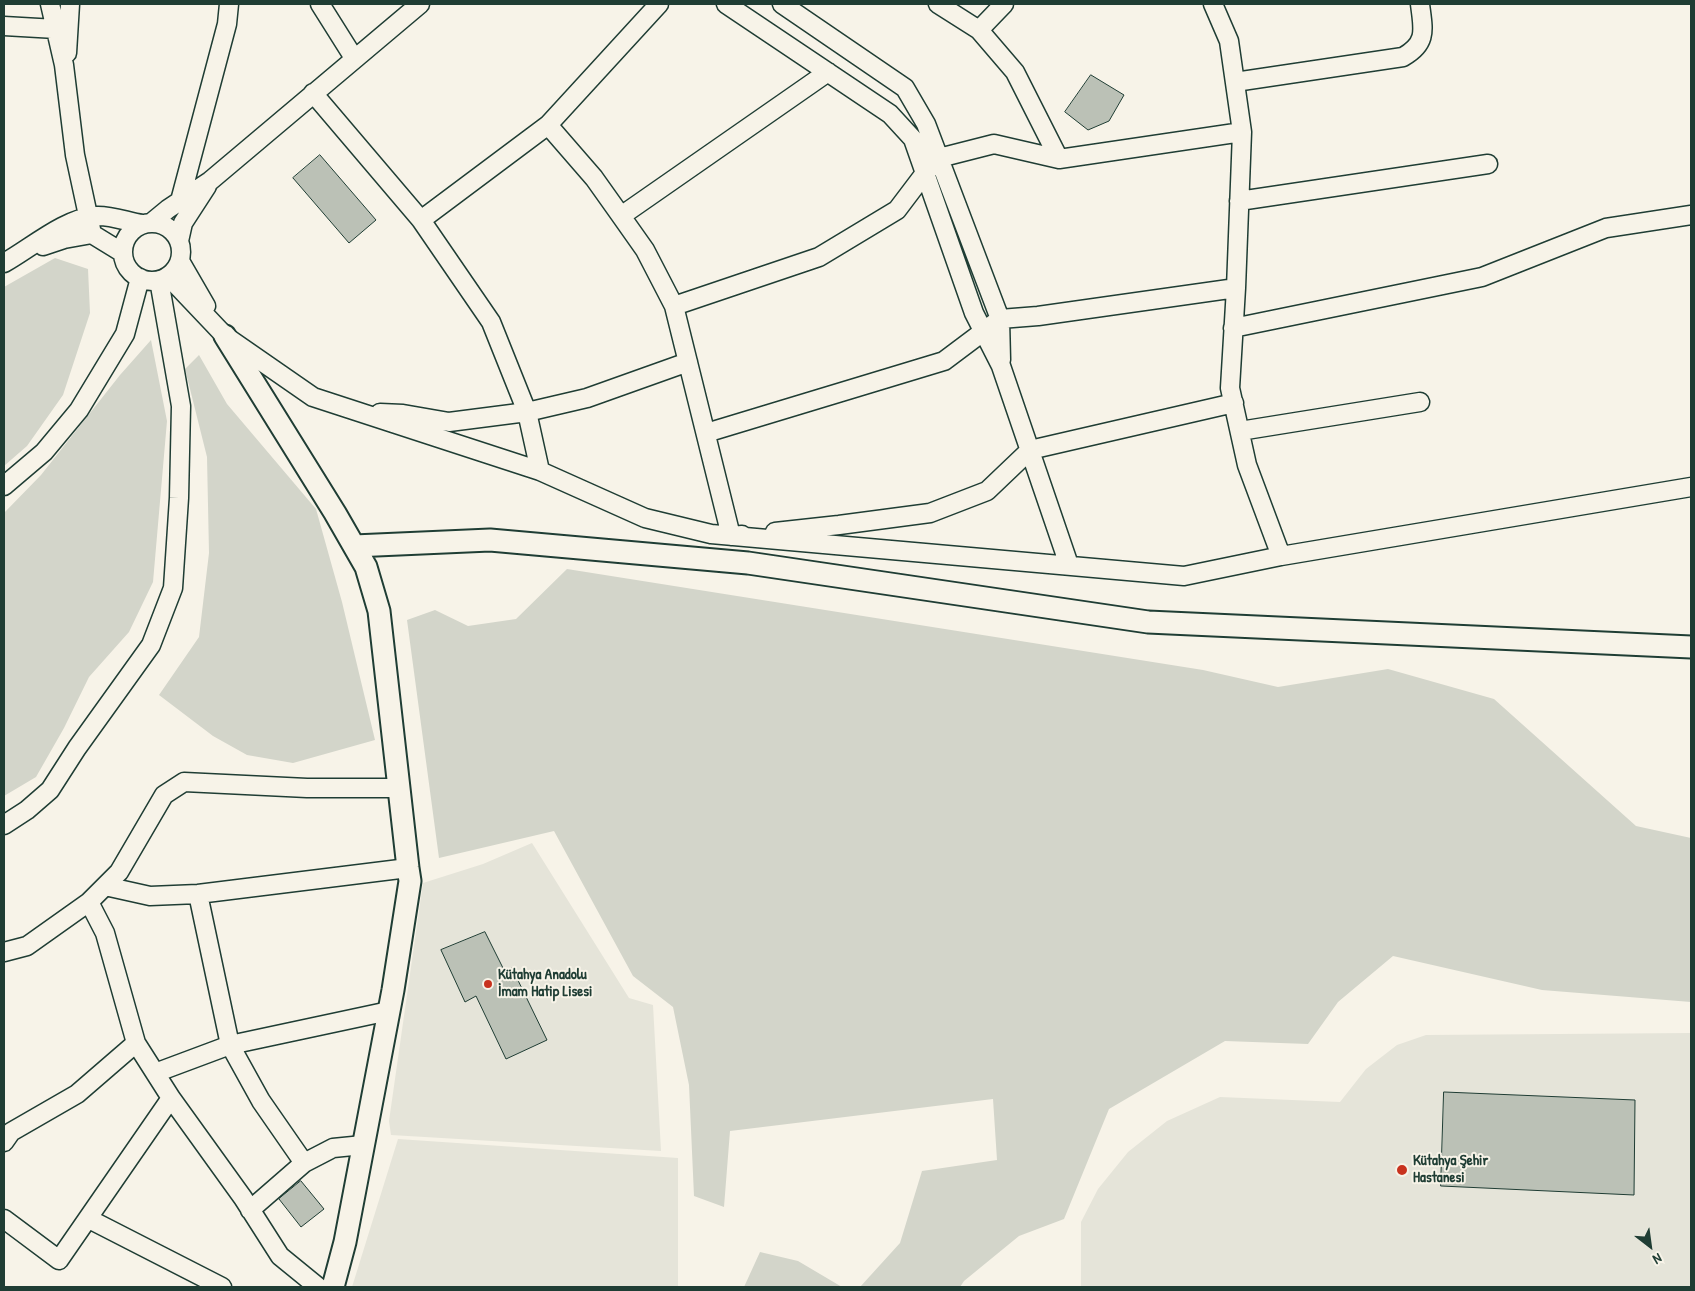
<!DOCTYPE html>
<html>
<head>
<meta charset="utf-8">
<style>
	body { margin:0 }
	#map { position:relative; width:1695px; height:1291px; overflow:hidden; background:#f7f3e8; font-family:"Patrick Hand",sans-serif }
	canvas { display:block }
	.frame { position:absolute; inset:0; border:5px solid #1f3d34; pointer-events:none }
	.north { position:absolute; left:1625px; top:1221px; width:50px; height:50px; -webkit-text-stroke:4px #f7f3e8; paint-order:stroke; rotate:150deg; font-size:14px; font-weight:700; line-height:20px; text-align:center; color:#1f3d34 }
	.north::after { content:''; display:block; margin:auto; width:18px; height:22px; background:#1f3d34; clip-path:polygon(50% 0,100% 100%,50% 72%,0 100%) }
</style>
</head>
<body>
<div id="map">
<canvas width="1695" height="1291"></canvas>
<div class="frame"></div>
<div class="north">N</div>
</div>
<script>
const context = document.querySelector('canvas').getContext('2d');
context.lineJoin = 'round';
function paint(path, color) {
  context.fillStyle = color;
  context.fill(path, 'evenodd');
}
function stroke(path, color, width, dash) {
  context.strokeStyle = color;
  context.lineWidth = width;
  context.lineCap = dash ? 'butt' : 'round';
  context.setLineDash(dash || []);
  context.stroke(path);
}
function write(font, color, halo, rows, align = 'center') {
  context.font = font + ' "Patrick Hand",sans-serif';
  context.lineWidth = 4;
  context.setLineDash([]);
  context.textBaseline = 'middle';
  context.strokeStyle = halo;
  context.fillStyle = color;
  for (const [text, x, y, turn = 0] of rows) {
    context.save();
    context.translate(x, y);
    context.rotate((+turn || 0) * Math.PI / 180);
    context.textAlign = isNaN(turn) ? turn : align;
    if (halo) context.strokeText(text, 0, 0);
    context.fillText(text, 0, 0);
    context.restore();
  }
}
paint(new Path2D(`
	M532,843L629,998L653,1005L661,1151L391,1135L389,1121L423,883L483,864Z
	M1691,1033V1287H1081V1222L1098,1189L1128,1152L1167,1121L1220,1097L1340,1102L1366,1069L1397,1045L1426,1035Z
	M398,1139L678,1158V1287H352Z`), '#e5e4d9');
paint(new Path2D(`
	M55,258L88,269L90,313L63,395L27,446L4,466V287Z
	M151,340L167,421L153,582L129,632L89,677L64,728L36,777L4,796V513L41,475L120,375Z
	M199,355L227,404L316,509L342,602L375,740L293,763L247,755L213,736L159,695L199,637L209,553L207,457L185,369Z
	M567,569L1203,670L1278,687L1388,669L1494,699L1636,826L1691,838V1002L1542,990L1393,956L1338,1002L1308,1044L1225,1041L1109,1109L1064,1219L1019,1236L964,1281L960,1287H860L900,1243L922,1171L997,1160L993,1099L730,1131L724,1207L694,1196L689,1085L673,1007L633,976L554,831L439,858L407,620L435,610L468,626L516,619Z
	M760,1252L798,1261L842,1287H744Z`), '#d3d5ca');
const building = new Path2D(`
	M1091,75L1124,95L1109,121L1088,130L1065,112Z
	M320,155L376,220L349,243L293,178Z
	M485,932L505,972L512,968L547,1040L506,1059L476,996L465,1002L441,950Z
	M1444,1092L1635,1100L1634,1195L1441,1186Z
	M301,1181L324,1209L301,1227L279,1199Z`);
paint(building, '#bbc1b6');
stroke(building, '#1f3d34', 1);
const minor = new Path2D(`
	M50,4L64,65L75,155L92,234
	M320,4L354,58
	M726,4L890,114L913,139L974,313L1001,366L1069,565
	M782,4L905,88L926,124L1000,319L1001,360
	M938,4L979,30L1015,72L1059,159
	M1213,4L1229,41L1242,132L1236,288L1230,388L1247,465L1281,556
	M4,26L56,29
	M979,30L1004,4
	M67,53L70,4
	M1235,82L1403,57C1428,43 1423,29 1420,4
	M313,93L421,220L491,322L527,412L540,471
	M548,125L594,178L621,216L645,250L674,306L731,536L742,535
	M180,201L227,24L229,4
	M1239,201L1488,164
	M621,216L828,72
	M421,220L548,125L659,4
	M151,223L168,209L210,181L420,4
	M123 252a29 29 0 1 1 58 0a29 29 0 1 1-58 0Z
	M179,241L183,223L207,186
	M43,246L64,239L92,234L123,253
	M180,261L206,306
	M4,263C31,248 65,218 96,216C111,215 128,222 142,224
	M168,276L225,336L313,397L540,471L645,518L711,534L1184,576L1281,556L1691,487
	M674,306L819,257L897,210L925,173L939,158L994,144L1059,159L1242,132
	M1233,328L1482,277L1606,228L1691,215
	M380,413L403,414L449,422L527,412L587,398L688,362
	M1240,431L1420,402
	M706,433L944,361L1000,319L1038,316L1236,288
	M4,486L44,452L79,410L125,334L140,278
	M775,532L839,525L930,513L987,491L1030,450L1234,403
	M4,825L27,810L50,790L77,748L151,645L173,588L179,498L181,406L159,280
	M105,886L150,896L198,894L408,868
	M198,894L230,1045L261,1101L304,1163
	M89,902L105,933L136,1043L171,1098L243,1198L280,1256L318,1287
	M4,952L27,946L89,902L119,872L164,795L184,782L307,788H399
	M155,1073L230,1045L389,1011
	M4,1142L11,1132L77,1094L136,1043
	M250,1210L304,1163L333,1148L363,1145
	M4,1219L59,1260L171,1098
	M89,1219L222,1287`);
const tertiary = new Path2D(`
	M225,336L335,513L366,567L379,611L408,868L410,881L393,990L345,1242L333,1287
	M354,546L490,540L748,563L1148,622L1691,647`);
stroke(minor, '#1f3d34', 21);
stroke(tertiary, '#1f3d34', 25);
stroke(minor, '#f7f3e8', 18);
stroke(tertiary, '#f7f3e8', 21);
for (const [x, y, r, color] of [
	[488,984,5,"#c8321e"],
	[1402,1170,6,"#c8321e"]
]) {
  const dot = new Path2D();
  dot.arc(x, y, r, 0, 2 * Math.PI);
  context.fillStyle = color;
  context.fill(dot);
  stroke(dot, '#f7f3e8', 2);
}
write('bold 15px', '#1f3d34', '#f7f3e8', [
	["Kütahya Anadolu",498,975],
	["İmam Hatip Lisesi",498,992],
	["Kütahya Şehir",1413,1161],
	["Hastanesi",1413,1178]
], 'left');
</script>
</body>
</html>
